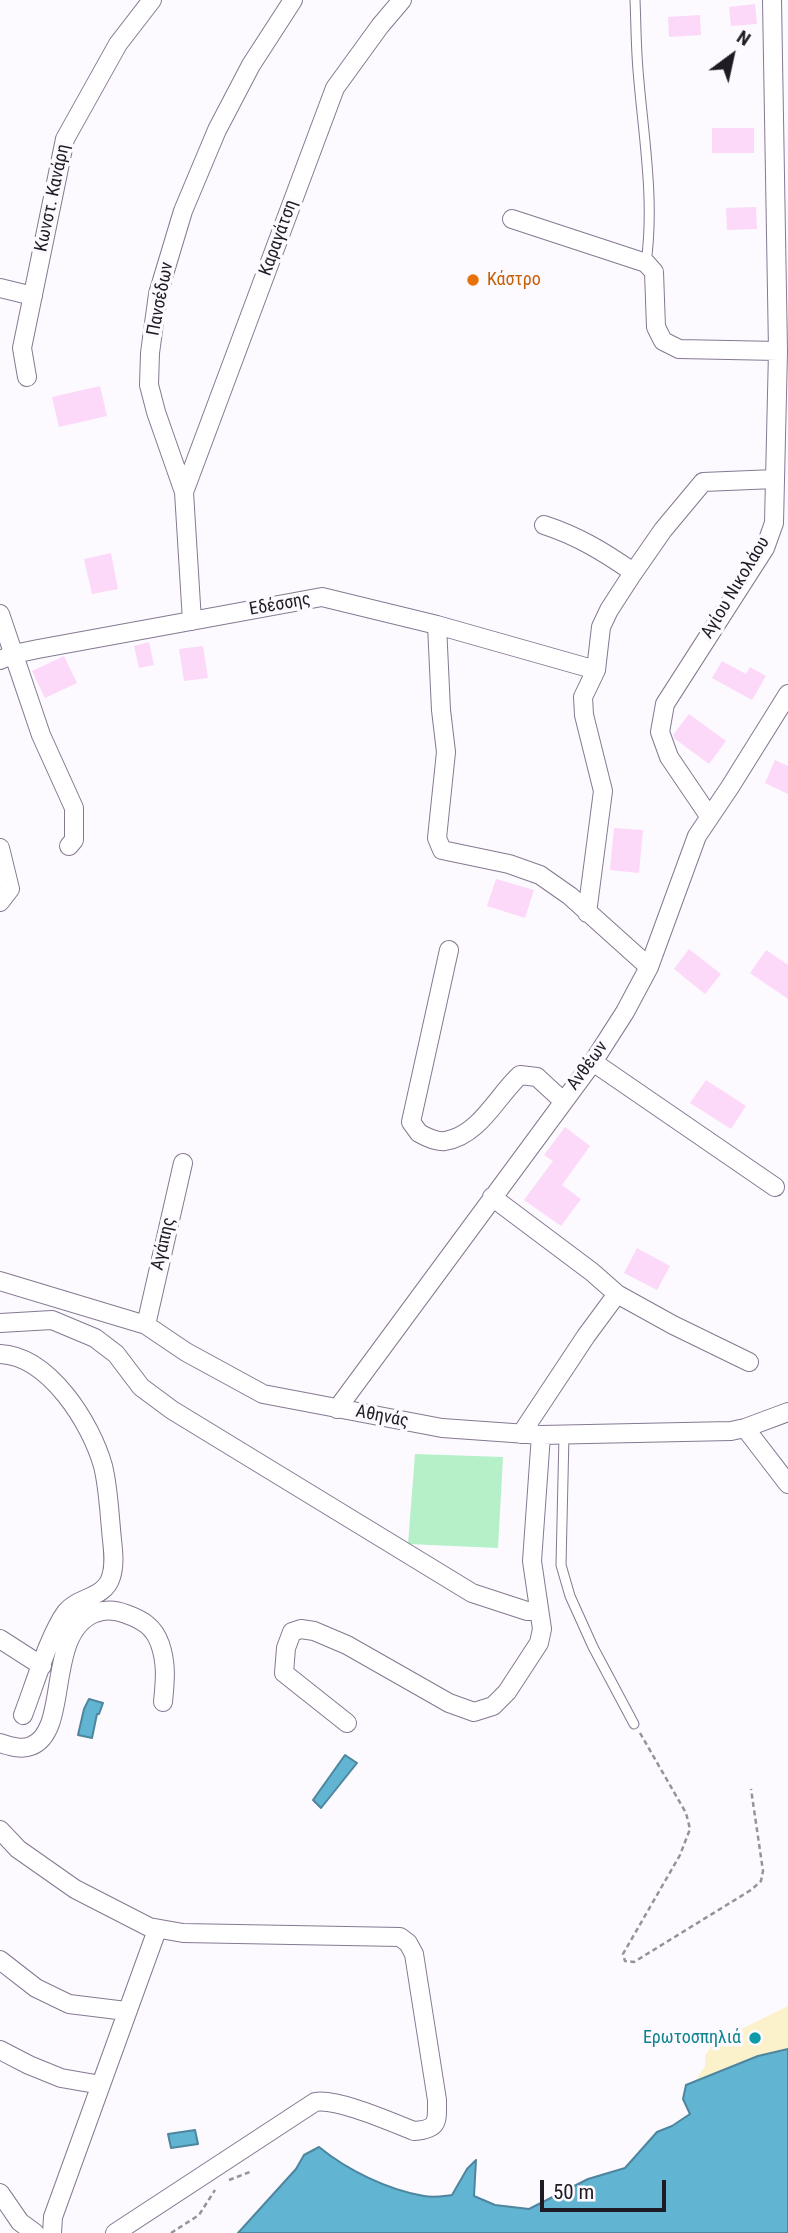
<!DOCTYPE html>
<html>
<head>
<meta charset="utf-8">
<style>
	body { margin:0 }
	#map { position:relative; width:788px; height:2233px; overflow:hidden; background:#fcf9ff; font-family:"Roboto Condensed",sans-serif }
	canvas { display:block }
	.north { position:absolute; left:697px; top:21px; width:70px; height:70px; -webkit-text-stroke:5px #fcf9ff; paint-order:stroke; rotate:33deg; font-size:19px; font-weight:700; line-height:28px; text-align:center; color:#1f1b24 }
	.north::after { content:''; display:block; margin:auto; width:24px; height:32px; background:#1f1b24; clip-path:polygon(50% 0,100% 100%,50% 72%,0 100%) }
	.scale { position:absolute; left:540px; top:2180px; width:126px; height:32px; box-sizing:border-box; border:4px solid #1f1b24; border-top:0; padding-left:9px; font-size:21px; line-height:24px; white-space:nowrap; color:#1f1b24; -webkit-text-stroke:5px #fcf9ff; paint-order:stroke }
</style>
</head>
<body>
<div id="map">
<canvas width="788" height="2233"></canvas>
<div class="north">N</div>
<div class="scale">50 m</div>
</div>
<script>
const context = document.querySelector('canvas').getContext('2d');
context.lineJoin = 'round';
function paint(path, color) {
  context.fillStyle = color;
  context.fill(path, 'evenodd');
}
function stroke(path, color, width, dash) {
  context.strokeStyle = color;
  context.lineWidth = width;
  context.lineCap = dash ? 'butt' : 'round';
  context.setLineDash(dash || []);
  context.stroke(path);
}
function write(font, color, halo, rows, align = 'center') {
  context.font = font + ' "Roboto Condensed",sans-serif';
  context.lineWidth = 7;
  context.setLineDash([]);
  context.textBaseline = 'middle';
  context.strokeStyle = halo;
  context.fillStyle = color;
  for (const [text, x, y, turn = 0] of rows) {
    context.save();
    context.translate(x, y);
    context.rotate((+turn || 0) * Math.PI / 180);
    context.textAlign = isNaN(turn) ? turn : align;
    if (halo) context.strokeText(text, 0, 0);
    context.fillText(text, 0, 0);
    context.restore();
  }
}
paint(new Path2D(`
	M415,1454L503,1457L498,1548L408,1544Z`), '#b5f0c8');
paint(new Path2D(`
	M788,2006V2049L758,2056L696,2080L705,2066V2056L713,2043Z`), '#fbf1cb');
const water = new Path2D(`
	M89,1699L103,1703L99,1714H97L92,1738L78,1735L84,1709Z
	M345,1755L357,1763L321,1808L313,1800Z
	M788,2049V2233H238L296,2169L304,2155L319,2147C347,2170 388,2190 424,2196C433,2198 444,2196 452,2195L467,2169L476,2160L474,2196L495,2205L529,2209L588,2179L625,2168L657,2132L672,2126L690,2114L683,2099L686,2085L758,2056Z
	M195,2130L198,2144L171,2148L168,2134Z`);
paint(water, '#61b4d2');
stroke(water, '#4d869e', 2);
paint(new Path2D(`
	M755,4L757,24L731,26L729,7Z
	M700,15L701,35L669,37L668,17Z
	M712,128H754V153H712Z
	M756,207L757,229L727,230L726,208Z
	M100,386L107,416L59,427L52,397Z
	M111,553L118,589L92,594L84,559Z
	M149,642L154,665L139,668L134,646Z
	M203,646L208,678L184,681L179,649Z
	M64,656L77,683L45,698L32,671Z
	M722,661L746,674L750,667L766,676L752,700L712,678Z
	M689,714L726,741L709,764L675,739L673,735Z
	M775,760L788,766V794L765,783Z
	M614,828L643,830L639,873L610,870Z
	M496,879L534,890L525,918L487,906Z
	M689,949L721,974L705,994L674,969Z
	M766,950L788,965V999L750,973Z
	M706,1080L746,1106L731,1129L690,1103Z
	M565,1127L590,1146L562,1185L581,1199L561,1226L524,1200L553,1161L544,1155Z
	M637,1248L670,1266L657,1290L624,1273Z`), '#fcd9f8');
const lane = new Path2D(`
	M635,0C636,23 636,47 638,70C643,134 655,199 646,263
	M564,1435L561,1565L570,1596L593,1647L634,1724`);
const street = new Path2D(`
	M512,219L646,263L654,272L656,327L663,341L679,349L778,351
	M0,288L33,296
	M27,377L22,348L65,139L118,44L152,0
	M184,492L335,88L380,26L402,0
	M544,525C578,536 604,552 633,572
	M0,614L41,735L74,808V840L69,846
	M192,621L184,492L156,412L149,385L150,353L158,294L183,211L217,130L251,65L293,0
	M437,625L441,710L446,752L437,838L442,850L509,864L540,875L570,896L649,967
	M0,660L14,654L38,649L322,597L437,625L596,670
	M709,816L669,757L660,732L665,704L765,548L774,523L778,351L772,0
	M0,848L10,889L0,902
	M587,913L603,791L584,715L583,697L596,670L601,627L609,610L631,576L663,530L703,482L775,479
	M449,950L411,1122L419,1133C426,1137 437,1142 445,1141C480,1135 497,1096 520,1075L537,1077L563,1101
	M593,1062L775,1187
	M492,1197L592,1272L617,1294L673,1325L749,1362
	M0,1281L146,1325L186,1352L263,1394L442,1428L541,1435L731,1431L745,1428L788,1412
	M0,1323L52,1320L95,1338L116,1354L141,1387L172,1410L472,1593L527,1611H539
	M146,1325L183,1163
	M0,1354C49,1356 91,1423 103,1466C108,1486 109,1508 111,1529C112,1544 116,1562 111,1577C105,1598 78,1597 66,1612C49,1635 34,1687 23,1715
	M337,1409L593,1062L625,1012L649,967L697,836L730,787L788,694
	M745,1428L788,1484
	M521,1434L586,1336L617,1294
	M0,1639L42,1666
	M347,1723L284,1673L286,1648L292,1632L301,1629L314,1631L347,1645L449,1703L474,1712L493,1706L507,1692L539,1643L542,1629L532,1561L541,1435
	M0,1743C10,1746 21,1750 31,1746C71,1731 44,1633 95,1613C106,1609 116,1610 126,1614C143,1620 154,1627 160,1644C167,1664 165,1682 163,1702
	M0,1830L18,1849L75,1889L149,1927L183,1933L400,1937L408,1943L414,1954L437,2100C437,2122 439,2129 414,2131C391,2122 337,2098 315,2102L115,2233
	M0,1960L36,1988L69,2004L126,2011
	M0,2050L29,2065L61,2078L101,2085
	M0,2193L20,2222L35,2233
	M52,2233L53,2217L157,1930`);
stroke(lane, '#857991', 11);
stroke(street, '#857991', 20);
stroke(new Path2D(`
	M640,1733L686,1813L690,1829L680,1855L623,1954L625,1961L634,1962L751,1890L761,1881L763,1871L751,1789
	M229,2180L250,2172
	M171,2233L199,2215L215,2190`), '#96929a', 2.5, [5, 3.5]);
stroke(lane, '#fff', 9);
stroke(street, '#fff', 18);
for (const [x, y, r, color] of [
	[473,280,7,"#e8710a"],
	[755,2038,7,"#0f9aa8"]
]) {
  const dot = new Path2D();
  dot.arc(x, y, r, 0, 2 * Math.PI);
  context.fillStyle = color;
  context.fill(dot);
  stroke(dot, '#fcf9ff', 2.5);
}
write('18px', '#1f1b24', '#fcf9ff', [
	["Κωνστ. Κανάρη",53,198,-78],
	["Καραγάτση",279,238,-70],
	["Πανσέδων",161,299,-79],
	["Αγίου Νικολάου",736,588,-59],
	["Εδέσσης",280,605,-10],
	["Ανθέων",588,1066,-54],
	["Αγάπης",164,1244,-77],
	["Αθηνάς",382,1417,11]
]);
write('18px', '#c56008', '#fcf9ff', [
	["Κάστρο",487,280]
], 'left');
write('18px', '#0d838f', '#fcf9ff', [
	["Ερωτοσπηλιά",741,2038]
], 'right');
</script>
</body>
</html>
